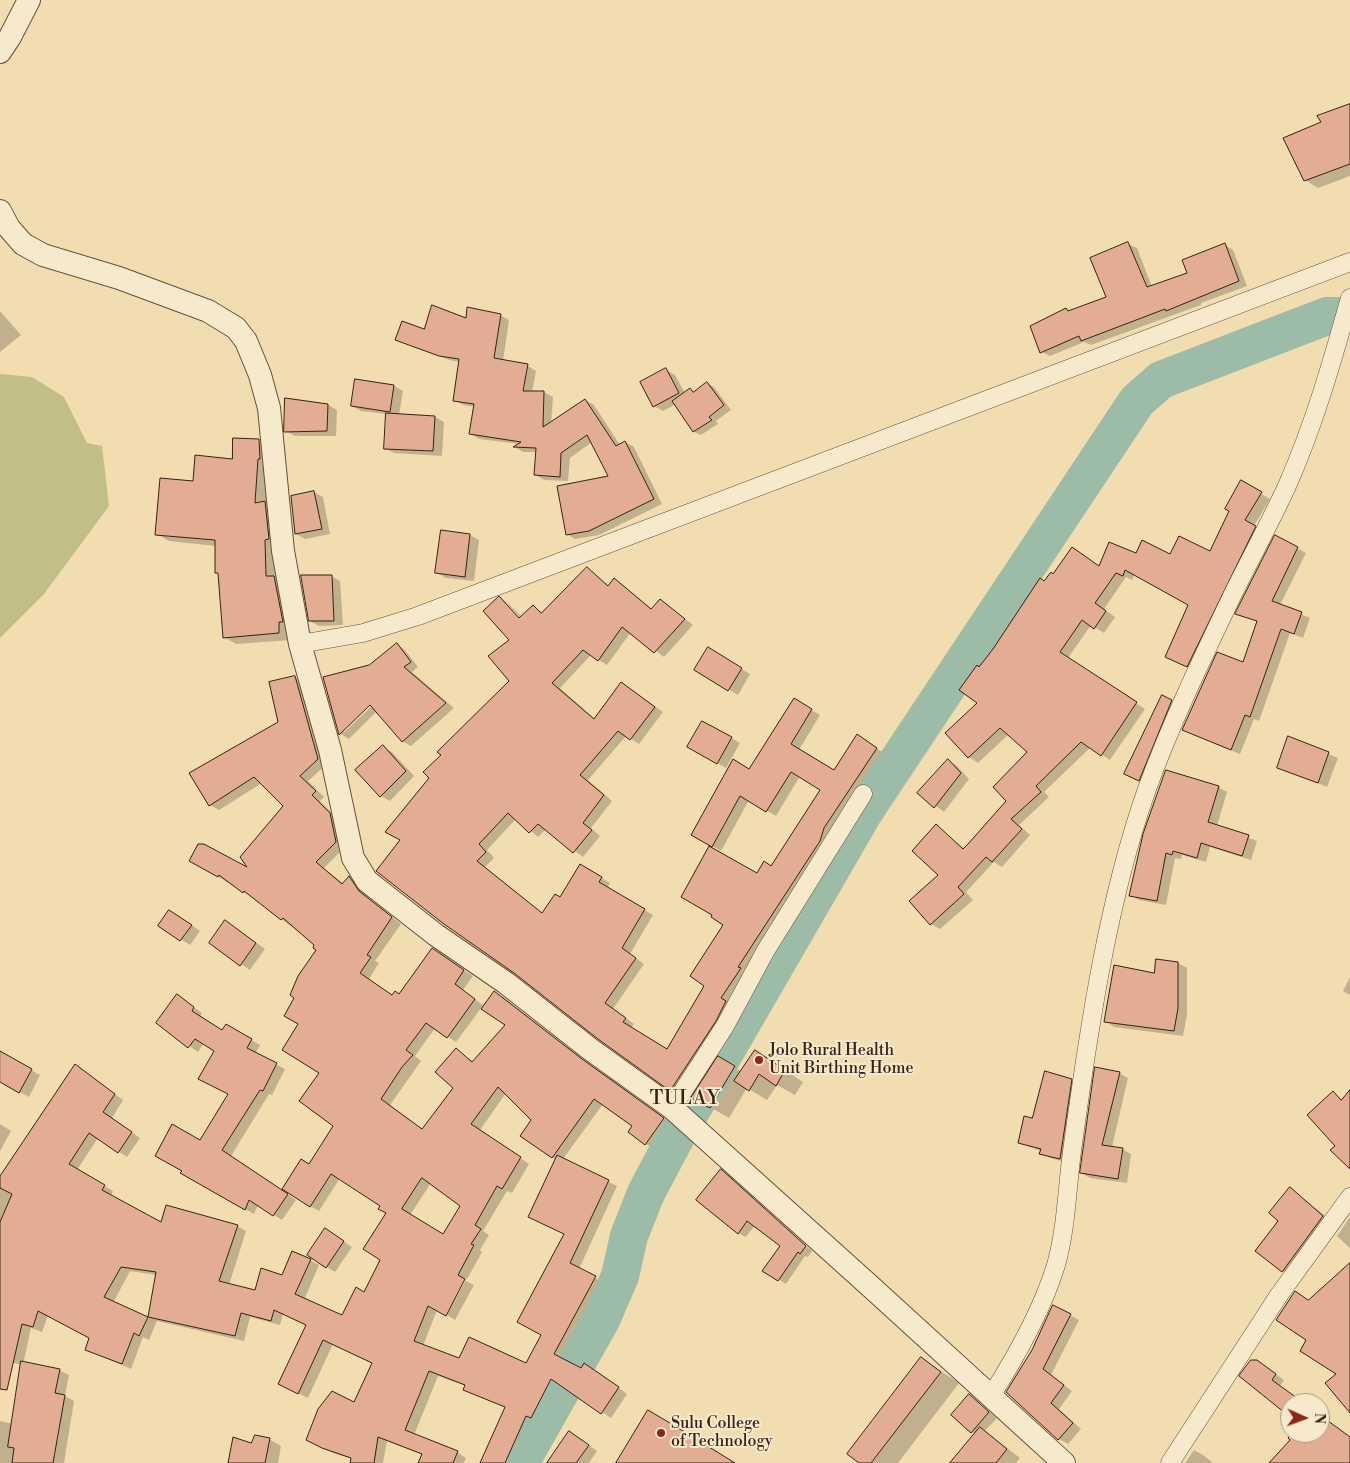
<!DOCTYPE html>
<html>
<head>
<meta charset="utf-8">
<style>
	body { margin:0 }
	#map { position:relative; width:1350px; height:1463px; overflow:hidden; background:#f2ddb1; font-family:"Libre Bodoni",serif }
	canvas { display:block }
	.north { position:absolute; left:1280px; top:1393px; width:50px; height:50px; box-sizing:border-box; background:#f7e9cc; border:1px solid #aa9983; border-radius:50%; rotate:92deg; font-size:14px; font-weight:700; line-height:20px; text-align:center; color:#372115 }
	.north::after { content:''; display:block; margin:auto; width:18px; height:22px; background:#8f2418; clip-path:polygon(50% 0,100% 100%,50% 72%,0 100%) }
</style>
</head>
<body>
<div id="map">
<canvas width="1350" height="1463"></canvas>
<div class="north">N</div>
</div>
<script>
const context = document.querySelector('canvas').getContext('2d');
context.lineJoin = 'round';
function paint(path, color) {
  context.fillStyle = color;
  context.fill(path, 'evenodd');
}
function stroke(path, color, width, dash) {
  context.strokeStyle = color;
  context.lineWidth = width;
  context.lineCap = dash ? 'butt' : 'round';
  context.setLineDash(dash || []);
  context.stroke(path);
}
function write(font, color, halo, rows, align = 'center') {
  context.font = font + ' "Libre Bodoni",serif';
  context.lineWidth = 4;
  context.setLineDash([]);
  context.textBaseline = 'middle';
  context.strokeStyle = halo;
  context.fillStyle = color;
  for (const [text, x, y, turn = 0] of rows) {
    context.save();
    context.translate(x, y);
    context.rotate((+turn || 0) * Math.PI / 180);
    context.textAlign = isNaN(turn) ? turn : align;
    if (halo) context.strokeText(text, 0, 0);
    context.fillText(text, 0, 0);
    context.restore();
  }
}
paint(new Path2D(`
	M0,374L32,377L64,397L87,443L102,446L109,506L44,594L0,638Z`), '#c1bf87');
paint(new Path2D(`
	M1350,105V176L1318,188L1305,180L1322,123Z
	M1128,244L1137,248L1152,287L1189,274L1225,245L1233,250L1247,286L1201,303V305L1091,345L1084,342L1050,356L1042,352L1066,309L1070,312L1108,298Z
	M0,311L21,335L0,352Z
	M500,315L509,320L503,361L528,366L536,371L532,392H544L553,397L551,423L585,400L594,405L620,445L625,442L634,447L662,504L599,535L575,539L567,534L610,477L592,442L570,458L568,481L544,480L536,475L537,452H523L515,447L520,444L479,439L471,434L475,407L463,405L454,400L460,362L449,360L397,339L466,319Z
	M666,370L675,375L685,393L690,389L695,392L707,383L714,387L731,410L716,421L718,424L701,435L693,431L676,404L663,411L654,406Z
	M394,386L403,391L399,415L435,417L444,422L442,456L394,453L385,448L387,414L361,411L352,406Z
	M328,405L337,410L336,436H295L286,431Z
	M258,441L271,448L291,640L236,644L224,637L216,546L169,541L157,534L194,483L233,460Z
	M1241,482L1270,499L1254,526L1264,532L1196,671L1176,662L1189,604L1135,574L1132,580L1126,577L1104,609L1115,617L1104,633L1091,625L1068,658L1145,709L1110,760L1091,747L1044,792L1049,797L1019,825L1030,835L1002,867L994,862L966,892L973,900L940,929L931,924L940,875L936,826L965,849L1008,801L1028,752L1009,734L978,763L969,757L947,733L979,703L980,668L1045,583L1054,576L1100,567L1136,555L1170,556L1210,552L1231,511Z
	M314,492L323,497L330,534L305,539L296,534Z
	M470,535L479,540L474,581L446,578L437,573Z
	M1275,537L1306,553L1280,605L1310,618L1303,638L1290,633L1259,721L1254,719L1240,754L1183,730L1243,664L1258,622L1237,614Z
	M587,569L609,586L614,580L623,585L653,610L660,600L693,625L664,657L631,632L607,665L591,655L560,688L595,719L622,683L663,712L639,744L626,736L588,780L612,801L591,828L600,836L583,857L546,829L538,837L516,819L487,850L494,858L485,867L543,914L560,898L580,865L610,883L607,888L653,915L630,954L644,964L613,1009L634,1024L631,1028L668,1051L706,985L757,875L771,867L822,789L800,776L776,816L749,800L721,851L693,835L750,771L795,700L820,715L799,750L834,771L866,741L885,754L833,833L680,1095L599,1038L401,840L442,755L510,681L511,641L499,598L508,603L522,617L533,606L543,613ZM506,602L524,622L523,623L504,604Z
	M331,576L340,581L343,625L319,626L310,621Z
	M397,645L405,650L418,667L412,672L454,708L411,746L402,741L377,711L349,739L341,734L324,677L370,666ZM374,700L376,702L344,732V729Z
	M709,649L750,674L738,695L696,670Z
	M295,677L304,682L327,764L308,781L324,797L320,801L339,820L345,847L324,868L344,884L349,878L358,883L368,898L401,924L375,961L379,963L369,979L393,996L399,995L441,955L473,976L463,990L484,1006L494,992L503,997L591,1066L672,1124L655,1149L646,1144L634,1126L603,1104L563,1159L617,1186L579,1269L604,1283L562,1360L581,1370H593L627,1394L611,1418L560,1384L541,1422L535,1420L516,1463H484L506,1407L473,1394L464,1389L466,1386L438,1376L414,1435L457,1452L466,1458L464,1463H420L423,1455L387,1441L383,1463H351L352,1459L333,1453L307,1439L355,1403L373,1363L333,1344L308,1398L289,1389L307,1326L283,1314L280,1325L250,1317L244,1341L157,1321L149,1340L143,1337L131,1369L86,1349L91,1338L48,1315L42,1332L31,1328L23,1365L0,1360V1178L76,1066L123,1100L112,1118L140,1138L127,1157L98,1138L77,1170L113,1191L111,1196L162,1224L237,1226L246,1231L229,1285L256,1292L310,1260L319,1265L304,1300L343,1317L365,1293L382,1260L387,1213L381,1205L340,1178L319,1211L310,1206V1165L335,1126L321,1073L299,1023L318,950L316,945L252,897L190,860L250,871L285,806L262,783L219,810L210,805L279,723ZM482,1007L506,1025L474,1062L456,1050L455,1088L423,1130L390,1105L421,1061L415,1056L435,1028L456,1042ZM506,1093L532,1119L552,1157L556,1159L565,1234L542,1335L527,1364L460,1360L423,1346L437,1310L445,1314L464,1278H467L447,1315L455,1320L474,1285L466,1281L482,1252L480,1250L489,1235L483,1231L507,1191L512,1193L529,1164L480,1130ZM431,1183L461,1206L443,1235L410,1215ZM130,1271L156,1275L149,1319L113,1303Z
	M1171,701L1180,706L1148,785L1135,778Z
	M702,722L740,743L726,768L689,747Z
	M1289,738L1338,758L1327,787L1278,767Z
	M383,747L392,752L414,776L390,801L381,796L357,771Z
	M948,760L957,766L969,779L944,812L919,793Z
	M1218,787L1227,792L1217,826L1257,841L1251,860L1210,847L1206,862L1182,855L1181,859L1175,858L1166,905L1139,900L1130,895Z
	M179,916L200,931L190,945L160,926Z
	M234,927L265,949L250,970L210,943Z
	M1178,963L1187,968V1014L1183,1036L1114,1027L1105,1021L1155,974Z
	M1350,977V995L1343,991Z
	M177,996L202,1013L200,1017L223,1031L226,1026L260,1045L255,1054L285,1069L272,1095L269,1094L231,1156L296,1200L282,1220L258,1205L254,1214L182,1173L230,1094L215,1050L204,1043L198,1052L157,1023Z
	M755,1051L803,1082L795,1095L777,1085L767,1100L747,1088L729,1118L693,1097L718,1058L742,1072Z
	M0,1053L40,1075L29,1097L0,1081Z
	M1119,1073L1128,1078L1112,1147L1122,1149L1131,1154L1127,1183L1090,1178L1081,1173Z
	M1071,1080L1080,1085L1069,1163L1050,1158L1041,1153V1151L1019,1143L1033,1119Z
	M0,1124L11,1131L0,1151Z
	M721,1171L812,1251L808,1257L805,1256L786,1284L764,1270L781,1245L755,1225L746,1237L738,1233Z
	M1291,1189L1332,1221L1291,1276L1283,1271Z
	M1350,1217V1248L1337,1236Z
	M334,1235L352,1247L335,1272L327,1267Z
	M1070,1315L1079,1320L1051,1375L1072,1391L1059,1409L1081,1429L1068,1444L1059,1439L1007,1392Z
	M922,1359L959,1383L898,1463H861Z
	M1257,1361L1284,1380L1280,1386L1304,1403H1290V1415Z
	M59,1370L69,1375L65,1396L74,1401L64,1463H0V1421L13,1424Z
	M969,1396L997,1418L985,1431L1020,1458L1016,1463H951L976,1434L972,1432Z
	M578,1438L597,1451L589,1463H548Z
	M269,1439L281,1446L278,1463H229L252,1445Z
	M1194,1450L1203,1455L1213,1463H1185Z`), '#0003');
stroke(new Path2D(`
	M520,1463L601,1320L620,1276L629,1236L646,1193L673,1142L864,812L1137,401L1161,380L1327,316H1350`), '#9cbca8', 38);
const building = new Path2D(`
	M1350,104V164L1304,181L1283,138L1321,122L1317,116Z
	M1128,242L1147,287L1187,273L1182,260L1225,243L1239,281L1166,311L1165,309L1081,341L1079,336L1040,353L1030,326L1066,308L1068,311L1106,297L1090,258Z
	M432,305L466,318L467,307L501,314L494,358L528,364L523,391H544L543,427L585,399L616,446L625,441L654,499L589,531L566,535L557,486L608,476L587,435L561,453L560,477L534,475L536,448L513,447L521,442L469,434L474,404L453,401L459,359L439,356L395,340L402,321L424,329Z
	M666,368L679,393L653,407L640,382Z
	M355,379L394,385L390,412L351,406Z
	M707,382L724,405L709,417L712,420L693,432L672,401L690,388L693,392Z
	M285,398L328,404L327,431L284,432Z
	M386,413L435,416L433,451L384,449Z
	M233,438L259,439L260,459H258L255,503L265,501L269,539L265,540L266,576H274L283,622H279V633L223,638L218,573H215V540L155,535L160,478L193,481L195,455L232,459Z
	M1241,480L1262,492L1245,520L1256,526L1187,667L1165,657L1188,605L1125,570L1123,576L1116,573L1095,603L1106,611L1094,629L1082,620L1060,652L1137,702L1101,756L1081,742L1036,786L1041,792L1011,819L1022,829L992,862L986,857L958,887L964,894L930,925L909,901L938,875L912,851L936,824L963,849L968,844L1006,801L993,787L1027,752L1000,728L968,758L945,733L977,703L959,690L977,665L979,667L993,649L1040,578L1044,581L1051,572L1053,574L1072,547L1099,566L1109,542L1136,553L1142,540L1170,554L1179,536L1210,551L1229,511L1225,509Z
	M314,491L322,529L295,534L291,496Z
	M441,530L470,534L465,577L435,573Z
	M1275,535L1298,547L1272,601L1302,612L1294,634L1281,629L1250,717L1245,715L1231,750L1182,730L1217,652L1243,662L1257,621L1235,614Z
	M587,567L608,586L614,578L651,609L660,599L685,619L654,653L622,627L598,661L583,650L552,683L594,719L621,682L655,707L630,740L618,731L580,775L604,795L583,823L592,830L573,853L538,824L529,833L508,813L479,844L486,852L477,861L542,913L555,894L560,897L580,864L602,877L599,882L645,909L622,948L636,958L605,1003L626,1018L623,1022L667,1049L704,986L690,976L723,925L711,917L712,915L681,897L709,846L757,873L764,861L771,866L820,790L791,772L766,812L740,796L712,847L691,835L733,759L749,769L794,698L812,709L791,744L834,770L857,734L877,748L824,828L820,841L738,967L741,968L721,998L726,1001L716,1021L670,1091L598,1039L514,973L444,924L376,871L400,840L385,832L429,778L423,772L441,755L437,752L509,681L488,656L509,640L483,611L499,596L519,618L533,605L541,613Z
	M301,575H332L334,621H309Z
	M397,643L411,662L404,667L446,703L402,742L370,705L339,735L323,677L369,665Z
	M708,647L742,668L728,691L694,670Z
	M295,676L318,759L300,776L316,791L312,795L330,813L336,842L316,862L342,884L349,876L359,891L392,917L367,955L371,957L360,973L392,995L395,991L399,994L432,948L464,970L455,984L475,999L447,1038L426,1023L406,1050L413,1055L402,1067L381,1099L422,1129L453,1088L435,1072L456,1048L472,1062L505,1025L481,1009L494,991L582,1059L664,1118L645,1145L628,1132L632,1126L594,1099L552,1158L520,1136L531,1120L498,1087L471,1124L521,1157L502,1189L497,1186L475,1225L481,1229L471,1244L474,1245L458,1275L465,1279L446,1316L428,1306L414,1341L459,1358L469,1337L526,1363L541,1335L517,1322L564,1234L528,1217L557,1155L609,1180L570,1263L596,1276L554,1354L581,1368L584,1363L619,1387L601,1414L551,1379L531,1418L526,1416L505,1463H480L505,1407L463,1390L465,1385L429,1371L405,1430L458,1451L453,1463H418L422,1454L378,1437L374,1463H350L351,1458L322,1448L306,1440L318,1409L332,1391L354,1402L372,1363L323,1340L298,1394L278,1384L306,1325L274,1310L271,1321L241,1313L235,1336L148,1317L156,1272L121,1267L104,1297L148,1317L139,1336L134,1333L122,1364L85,1350L89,1338L38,1311L33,1327L22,1324L7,1390L0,1389V1222L12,1194L0,1188V1176L75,1064L115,1094L103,1112L132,1132L118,1153L89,1133L69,1164L105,1185L102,1190L161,1222L166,1205L238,1225L219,1281L255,1290L261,1268L282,1275L292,1251L311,1259L295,1294L342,1315L356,1287L364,1292L380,1260L363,1249L386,1213L378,1209L380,1206L331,1174L310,1207L282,1189L301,1159L309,1164L333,1126L299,1101L319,1073L282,1050L298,1024L284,1016L294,998L290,995L298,976L316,950L313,948L314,945L283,918L281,920L244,891L243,893L219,875L218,877L189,861L198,844H204L247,867L240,857L283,806L254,777L209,806L189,773L278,722L269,682ZM422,1178L460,1206L443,1234L402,1209Z
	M1162,695L1172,700L1139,781L1124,774Z
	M702,721L732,737L717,764L687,747Z
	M1288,736L1329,752L1318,783L1277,768Z
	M383,745L406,771L380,797L355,770Z
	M948,759L961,773L934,808L917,793Z
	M1166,770L1219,786L1208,822L1249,835L1242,856L1201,843L1197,858L1173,851L1172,855L1166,853L1157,901L1129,896L1143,834Z
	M169,910L192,925L180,941L158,926Z
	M225,920L256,943L240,966L209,943Z
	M1156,959L1178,962V1008L1174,1031L1104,1022L1114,965L1154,973Z
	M177,994L194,1007L192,1011L222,1030L226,1024L252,1039L247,1048L277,1063L263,1091L260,1090L222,1150L288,1194L273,1216L249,1200L245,1210L180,1173L182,1171L155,1156L172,1124L200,1140L228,1094L198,1079L214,1051L195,1039L188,1048L156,1023Z
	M755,1050L785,1070L776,1086L759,1074L749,1091L734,1081Z
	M0,1051L32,1069L19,1093L0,1082Z
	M718,1056L735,1066L710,1108L691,1098Z
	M1095,1067L1120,1072L1102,1145L1123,1148L1118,1179L1080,1173Z
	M1045,1071L1072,1079L1060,1159L1039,1154L1041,1149L1018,1143L1024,1116L1032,1118Z
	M1350,1090V1169L1330,1150L1335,1146L1307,1115L1333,1091L1341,1100Z
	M721,1169L806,1246L800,1254L798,1252L778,1281L762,1271L780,1246L747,1221L738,1234L696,1200Z
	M1290,1187L1323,1216L1282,1272L1255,1251L1278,1221L1269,1213Z
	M325,1228L344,1241L326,1268L307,1255Z
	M1350,1263V1413L1325,1383L1336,1374L1300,1351L1306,1340L1276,1320L1295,1291L1308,1300Z
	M1053,1305L1071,1314L1043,1369L1064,1385L1051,1403L1073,1423L1058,1440L1006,1392L1032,1350Z
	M921,1357L941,1372L871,1463H859L847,1454Z
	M1251,1360H1257L1276,1374L1272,1380L1304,1403H1290V1417L1239,1376Z
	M21,1361L60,1369L55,1393L65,1395L53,1463H12L14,1448L8,1447Z
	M969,1394L989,1412L971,1433L951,1415Z
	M648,1410L680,1429L735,1463H616Z
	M1320,1415L1350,1437V1463H1269L1290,1440L1288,1438L1292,1433H1320Z
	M980,1427L1007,1449L996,1463H950Z
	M569,1431L589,1445L576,1463H547Z
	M255,1435L270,1438L265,1463H228L233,1437L251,1443Z`);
paint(building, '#e3ad93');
stroke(building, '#372115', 1);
const minor = new Path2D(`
	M300,644L363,633L418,616L1350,262
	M672,1108L725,1026L766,950L863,794
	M991,1396C1017,1355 1042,1311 1056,1265C1067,1226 1067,1184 1073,1144C1089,1028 1108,899 1147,789C1171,723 1202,659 1232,596C1250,559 1270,523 1287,486C1314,425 1332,362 1350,298
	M1170,1463L1279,1295L1350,1197`);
const tertiary = new Path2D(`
	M0,52L10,37L29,0
	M0,211L9,228L23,244L43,255L119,278L208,311L236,328L246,341L260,375L269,408L283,551L300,644L330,750L353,858L367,881L436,935L506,983L590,1049L672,1108L870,1286L1064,1463`);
stroke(minor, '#66503c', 19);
stroke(tertiary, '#66503c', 24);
stroke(minor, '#f7e9cc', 18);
stroke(tertiary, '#f7e9cc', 22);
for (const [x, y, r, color] of [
	[759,1060,5,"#8f2418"],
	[661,1433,5,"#8f2418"]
]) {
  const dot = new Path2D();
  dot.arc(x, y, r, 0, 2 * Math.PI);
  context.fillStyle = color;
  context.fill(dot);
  stroke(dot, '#f7e9cc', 2);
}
write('16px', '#372115', '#f7e9cc', [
	["Jolo Rural Health",769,1051],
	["Unit Birthing Home",769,1069],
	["Sulu College",671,1424],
	["of Technology",671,1442]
], 'left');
context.letterSpacing = '1px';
write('19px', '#372115', '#f7e9cc', [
	["TULAY",685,1099]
]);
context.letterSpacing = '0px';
</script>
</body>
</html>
